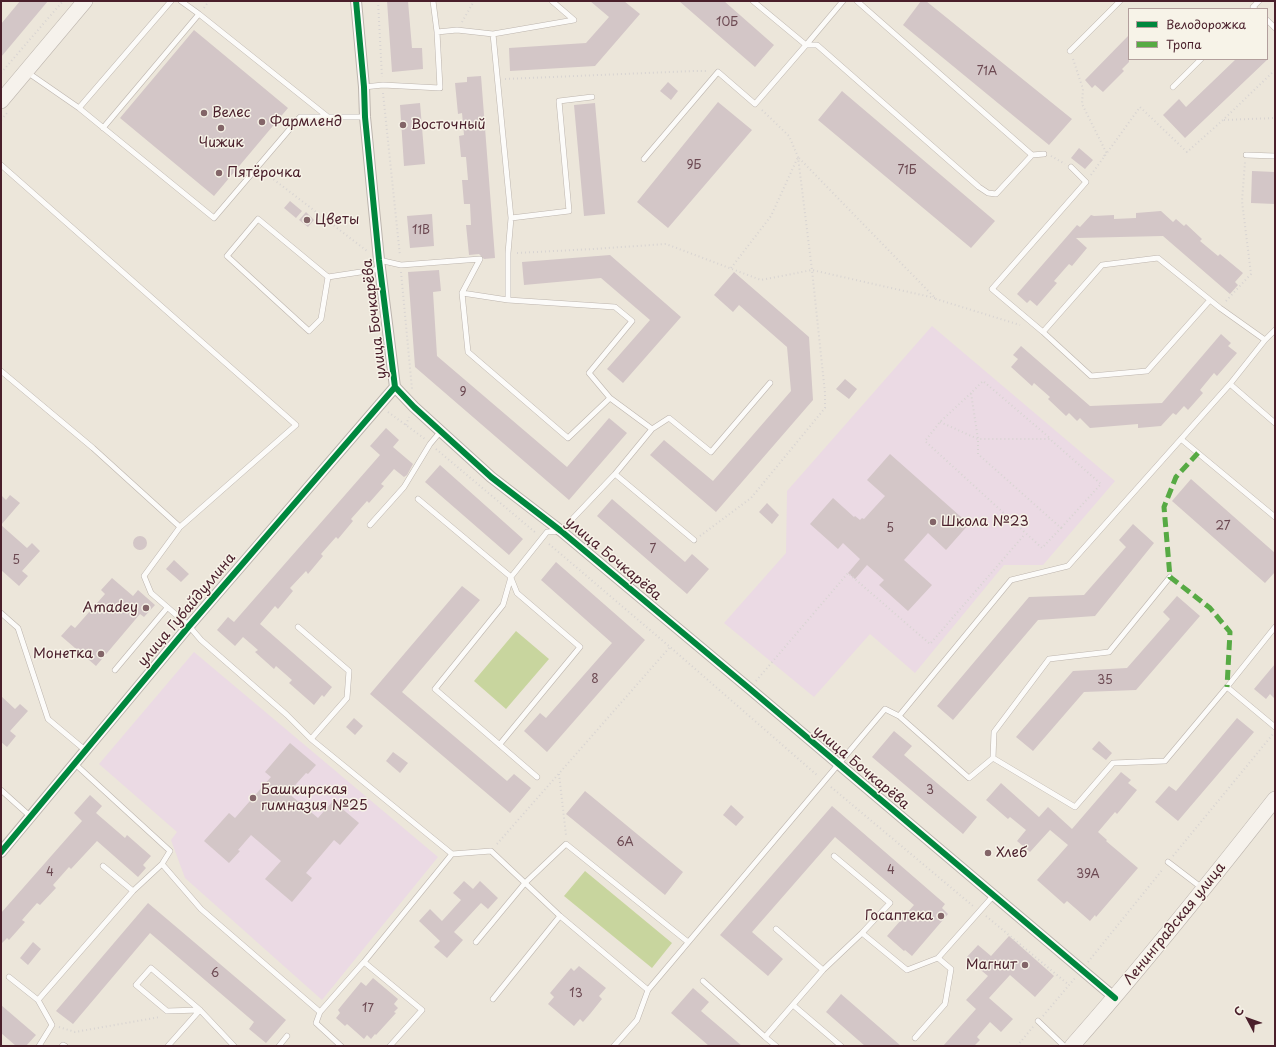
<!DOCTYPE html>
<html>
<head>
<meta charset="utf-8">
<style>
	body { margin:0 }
	#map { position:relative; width:1276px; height:1047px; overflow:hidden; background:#ece6da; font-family:"Playpen Sans",sans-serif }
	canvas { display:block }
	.frame { position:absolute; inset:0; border:2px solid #4a1f2b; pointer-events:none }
	.legend { position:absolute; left:1128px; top:8px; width:140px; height:52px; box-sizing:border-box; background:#f7f3e8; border:1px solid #b29e9c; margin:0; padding:5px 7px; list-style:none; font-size:12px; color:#4a1f2b }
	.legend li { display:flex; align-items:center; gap:8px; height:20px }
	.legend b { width:20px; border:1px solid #b29e9c }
	.north { position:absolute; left:1228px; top:999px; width:40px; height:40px; -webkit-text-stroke:3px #f7f3e8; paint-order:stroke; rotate:311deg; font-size:11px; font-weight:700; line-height:16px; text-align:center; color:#4a1f2b }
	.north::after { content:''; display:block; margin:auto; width:14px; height:18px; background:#4a1f2b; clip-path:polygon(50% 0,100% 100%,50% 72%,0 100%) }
</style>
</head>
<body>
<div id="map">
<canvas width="1276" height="1047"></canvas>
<div class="frame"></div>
<ul class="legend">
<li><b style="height:5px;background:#00873e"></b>Велодорожка</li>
<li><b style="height:5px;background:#57aa44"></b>Тропа</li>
</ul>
<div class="north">С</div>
</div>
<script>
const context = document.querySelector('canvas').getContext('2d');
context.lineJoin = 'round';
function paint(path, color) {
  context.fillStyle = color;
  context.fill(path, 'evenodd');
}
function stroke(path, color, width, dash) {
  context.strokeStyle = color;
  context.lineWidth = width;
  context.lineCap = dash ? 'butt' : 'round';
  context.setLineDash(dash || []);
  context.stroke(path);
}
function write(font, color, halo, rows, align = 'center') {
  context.font = font + ' "Playpen Sans",sans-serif';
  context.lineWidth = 3;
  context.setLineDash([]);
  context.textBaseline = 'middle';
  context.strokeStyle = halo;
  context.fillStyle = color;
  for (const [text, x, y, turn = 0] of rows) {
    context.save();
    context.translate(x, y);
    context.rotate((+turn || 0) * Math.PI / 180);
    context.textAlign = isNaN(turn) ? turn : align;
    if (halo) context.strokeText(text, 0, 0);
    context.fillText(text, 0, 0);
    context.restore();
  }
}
paint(new Path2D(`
	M932,326L1115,481L1043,565H1004L915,673L870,634L814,697L724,623L786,553L787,491Z
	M194,652L438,857L322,1000L185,878L171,840L177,832L99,764Z`), '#ebdae4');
paint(new Path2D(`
	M516,631L549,659L506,709L474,681Z
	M585,871L672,943L652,968L564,896Z`), '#c8d59e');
paint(new Path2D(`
	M20,1H48L1,57V24Z
	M387,1H408L412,48H422L423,69L392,72Z
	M590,1H624L640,14L595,66L510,71L509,48L586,43L609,17Z
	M679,1H724L774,45L755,67Z
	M921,1H926L1072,119L1049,145L903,25Z
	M194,30L288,108L214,196L120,118Z
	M1129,35V62L1122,69L1124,71L1103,92L1095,85L1092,88L1085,80Z
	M1236,59H1268L1185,138L1163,115L1179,99L1186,107Z
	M481,76L495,258L484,259L479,254L469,255L466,225H471L470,204H464L462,180H468L466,157H461L459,136L464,135L462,113L458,114L455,83L467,82V77Z
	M668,82L678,91L671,100L660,91Z
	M842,91L995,221L971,248L818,120Z
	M718,102L752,130L668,228L637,202Z
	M420,103L425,164L404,166L400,105Z
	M595,103L605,214L584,216L574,105Z
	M1079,148L1093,160L1085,169L1071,158Z
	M1252,171L1275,172V204L1251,203Z
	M290,201L302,211L296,218L284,208Z
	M1161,211L1173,222L1176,219L1184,226L1186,224L1202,239L1200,241L1218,256L1220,254L1243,273L1235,282L1238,285L1230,294L1163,236L1076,238L1087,248L1072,266L1069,264L1054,281L1057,283L1037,306L1030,300L1027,303L1017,294L1077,225L1080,227L1091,215L1094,216L1114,215V219L1136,218V213Z
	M306,212L314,220L308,227L299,220Z
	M432,214L434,246L410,248L407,216Z
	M610,255L681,317L623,383L607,369L650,320L601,278L524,285L522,262Z
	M439,270L441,291L433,292L437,356L567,467L609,418L627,433L569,500L415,367L408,272Z
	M734,272L809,337L813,400L716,512L650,455L664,440L713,481L791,391L787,347L739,305L733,312L714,295Z
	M1221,334L1231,343L1228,346L1237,353L1217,376L1214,373L1200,390L1203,393L1188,410L1184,406L1176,415L1173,413L1161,426L1138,428V424L1090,428L1080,418L1077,421L1069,413L1066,416L1048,399L1050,397L1034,383L1032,386L1011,367L1018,359L1013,355L1021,346L1090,406L1162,403Z
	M845,379L857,389L849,399L836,389Z
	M386,428L399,440L393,447L413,464L407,475L404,477L394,469L381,484L384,486L369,503L367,501L351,519L353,521L338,539L336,537L321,554L323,556L308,574L306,571L290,588L293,591L278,609L275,606L260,624L332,687L324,697L322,695L314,705L289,683L292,680L276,666L274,669L255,652L258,650L243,637L235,646L217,630L228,617L234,622L380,455L370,446Z
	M890,454L969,524L946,550L928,533L904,560L932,585L908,611L879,585L884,580L867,565L855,579L848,573L860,559L843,543L838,549L810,524L833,498L854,517L855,516L860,520L862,518L864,519L885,496L867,480Z
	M440,465L523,539L509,555L425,482Z
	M1191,479L1275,553V572L1265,583L1172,501Z
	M1,495L6,500L10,495L20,503L1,525Z
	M612,499L685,562L692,554L709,569L687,594L597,516Z
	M767,503L779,515L772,524L759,512Z
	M1133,524L1154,543L1095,616L1038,620L953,720L937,706L1029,597L1084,595L1126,547L1119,540Z
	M1,525L27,548L32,543L40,551L22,571L28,576L19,586L1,570Z
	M133 543a7 7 0 1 1 14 0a7 7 0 1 1-14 0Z
	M174,560L189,574L181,582L166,569Z
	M556,562L645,640L547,752L524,731L540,713L546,718L612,643L541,580Z
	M112,578L133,596L138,590L155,605L144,617L140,614L96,666L61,636L71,625L75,628L105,594L101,590Z
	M462,586L480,600L402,692L507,781L514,774L531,788L510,813L370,694Z
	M1177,596L1200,616L1136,690L1084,692L1033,751L1016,737L1073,671L1127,668L1170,619L1163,612Z
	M1275,664V699L1270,694L1266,699L1254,689Z
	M1,696L15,709L20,704L28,711L10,731L16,736L7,747L1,742Z
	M354,718L363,726L355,735L346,727Z
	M1237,718L1254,732L1178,821L1155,802L1169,786L1176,791Z
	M894,731L912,746L904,755L977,817L963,834L872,757Z
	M1099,741L1112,753L1106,760L1092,749Z
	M290,743L316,765L308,774L306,773L288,793L318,818L333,801L359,823L340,845L334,840L306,873L312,878L292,902L265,879L281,861L251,835L238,850L240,851L229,863L204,841L229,813L235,818L271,777L265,772Z
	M393,752L408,763L400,773L386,761Z
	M1121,772L1131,780L1128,783L1137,790L1117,814L1115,812L1098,832L1107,840L1106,841L1138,868L1096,917L1095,915L1090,921L1067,901L1064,904L1037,880L1068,845L1050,830L1030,852L1017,841L1026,830L1010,817L1008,819L986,800L1001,783L1039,817L1048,807L1072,829Z
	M585,791L683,872L665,895L566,814Z
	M90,795L102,806L96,813L125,838L127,835L151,856L143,865L146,868L138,877L97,841L71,869L69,867L53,885L56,888L40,905L37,903L22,920L25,922L9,940L7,938L1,944V913L82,821L74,813Z
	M731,805L744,817L736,826L723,815Z
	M832,806L945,904L942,908L948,914L912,956L905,950L904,951L887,936L914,905L835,837L752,932L783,959L768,976L720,935Z
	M464,881L473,889L480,881L498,898L488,909L481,903L454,932L463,940L447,958L434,947L440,941L419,921L430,909L442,921L461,900L453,893Z
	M148,903L286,1020L266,1043L249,1029L254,1022L150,933L73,1024L56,1011Z
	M1009,936L1054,976L1035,997L1010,975L989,998L1013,1019L1001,1032L990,1022L977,1037L980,1040L974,1046H943L976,1009L966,1000L988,976L966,958L978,945L991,956Z
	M33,942L41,949L28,965L20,958Z
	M579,966L606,988L599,996L602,999L590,1014L583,1022L580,1019L574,1026L548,1004L554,997L550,993L571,968L574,971Z
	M373,978L398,999L394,1004L398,1008L394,1012L396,1013L376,1035L375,1034L371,1039L367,1035L364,1039L347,1024L345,1026L336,1018L340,1013L338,1010L342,1005L361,982L366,986Z
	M693,988L709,1002L701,1011L742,1046H709L671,1013Z
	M841,994L901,1046H865L826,1012Z
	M1,1005L36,1035L26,1046H16L1,1033Z`), '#d3c6c7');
const lane = new Path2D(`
	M181,1L199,14L328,117
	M843,1L806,45H817L979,187L988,193L996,194L1032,155
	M857,1L1032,155L1044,154
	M1255,9L1253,7L1259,1
	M1267,20L1275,28
	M437,32L457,30L493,34L574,20L552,1
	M493,34L511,218L508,253V300
	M1070,51L1120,1
	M27,72L79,108L171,1
	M364,87L383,85L440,88L437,32L433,1
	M1173,87L1201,59
	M79,108L214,218L300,117H365
	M103,128L199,14
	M1246,155L1275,156
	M644,159L718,72L755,104L806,45L753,1
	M1,165L296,425L180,527
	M1071,167L1086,182L992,289L1043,332L1102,265L1158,258L1220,308L1265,340
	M511,218L569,211L559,101L592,97
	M379,260L401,265L480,259L462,293
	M328,277L258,219L227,256L309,331L321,319L328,277L380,269
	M1043,332L1091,376L1147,371L1210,300
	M1,371L93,448L180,527L144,576L151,593L189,626L201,640L287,715L311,739L452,854L364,962L320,1012L316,1023L341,1046
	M1230,384L1275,423
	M610,398L589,373L632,321L615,307L508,300L462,293L468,352L568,438L610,398L652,429
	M1181,439L1275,517
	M615,474L652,429L669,418L711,452L770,383
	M418,499L511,577L547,532L561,531L615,474L694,540
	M370,525L404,487L430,444L441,431
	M511,577L503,605L435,689L537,777
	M1,613L18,628L48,719L85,750
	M298,627L349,671L347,698L311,739
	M1275,627L1227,687L1275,727
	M115,670L167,608
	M899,716L969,778L993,758L1075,807L1113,763L1165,761L1227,687
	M500,744L580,647L517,593L511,578
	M993,758L994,732L1049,659L1109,652L1170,577
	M74,763L170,851L162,864
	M1,790L31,817
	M452,854L491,851L525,883L476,942
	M834,856L890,903L862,933L907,970L938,958
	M1168,862L1202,888
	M103,866L133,891L162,864L201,909L320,1012
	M776,929L823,970
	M364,962L422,1010L390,1046
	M9,977L38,1000
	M703,981L765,1037L823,970L862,933
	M648,990L560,916L525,883L566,844L688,942
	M493,999L560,916
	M793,1005L841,1046
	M200,1010L167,1011L136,985L151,968L200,1010L234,1046
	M1038,1021L1064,1046
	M765,1037L776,1046
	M915,1038L945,1004L951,969L938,958L994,895
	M39,1046L52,1025L38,1000L133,891
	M62,1046L63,1045L65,1046
	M168,1046L200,1010
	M279,1046L287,1036
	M614,1046L637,1020L648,990L885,709L899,716L1011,580L1068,566L1230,384L1265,340L1275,330`);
const street = new Path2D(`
	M356,1L364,87L365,117L379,260L395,387L414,407L491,477L561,531L750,689L1115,998
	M1,852L189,626L395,387`);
const secondary = new Path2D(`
	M1,101L85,1
	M1072,1046C1143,966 1209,883 1275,799`);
stroke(lane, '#bcb4ad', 6);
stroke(street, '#bcb4ad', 12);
stroke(secondary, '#bcb4ad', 16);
stroke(new Path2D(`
	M378,1L382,77
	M204,8L209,1
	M462,22L474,1
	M1073,59L1083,89L1082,104L1106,152L1104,156
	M1,73L63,1
	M505,79L694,71H708
	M383,93L400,256
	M1,120L7,113
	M1224,120L1275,118
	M1051,156L1065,164
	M264,172L367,251
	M1091,175L1140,107L1187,152L1223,120L1275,70
	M517,253L593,249L666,244L761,280L812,270L935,298
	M731,268L771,216L798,157L936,299L1020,325
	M401,272L412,389
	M1226,301L1251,274L1242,201L1245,162
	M971,393L940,422L925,441L1042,548L1061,528L978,454V439L971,393L983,381L1051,439
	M388,412L425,439
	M940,422L978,439H1051L1052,441L1101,484L1061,528
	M406,425L409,417
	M436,449L536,533
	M700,536L751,498L825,408V393L812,270L798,157L789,136L762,110
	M549,544L670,647L818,776
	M756,681L848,573L930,644L1025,534
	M559,774L566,835
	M831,787L973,906
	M497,844L670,647
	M1173,856L1273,734
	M986,916L1069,985
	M1088,962L1163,869
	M1043,1016L1075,978
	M59,1027L75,1032L160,1017
	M1017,1046L1033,1027`), '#d8d4d2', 2, [1, 3]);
stroke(lane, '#fcfbf9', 5);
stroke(street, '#fcfbf9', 10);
stroke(secondary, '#f6f2ec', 15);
stroke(new Path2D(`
	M1198,453L1176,477L1164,507L1170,577L1210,608L1230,632L1227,687`), '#57aa44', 5, [10, 5]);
stroke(new Path2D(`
	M356,1L364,87L365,117L379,260L395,387L414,407L491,477L561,531L750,689L1115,998
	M1,852L189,626L395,387`), '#00873e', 6);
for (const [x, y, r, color] of [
	[204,113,4,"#836568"],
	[262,122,4,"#836568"],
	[403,125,4,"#836568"],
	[221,128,4,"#836568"],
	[219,173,4,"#836568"],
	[307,220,4,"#836568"],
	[933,522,4,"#836568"],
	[146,608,4,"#836568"],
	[101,654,4,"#836568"],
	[253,798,4,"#836568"],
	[988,853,4,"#836568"],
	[941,916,4,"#836568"],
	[1025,965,4,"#836568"]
]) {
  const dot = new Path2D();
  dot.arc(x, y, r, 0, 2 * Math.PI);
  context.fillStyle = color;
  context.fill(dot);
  stroke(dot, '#f7f3e8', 1.5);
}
write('12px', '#6c4952', null, [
	["10Б",727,23],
	["71А",987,72],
	["9Б",694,166],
	["71Б",907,171],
	["11В",421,231],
	["9",463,393],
	["27",1223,527],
	["5",890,529],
	["7",653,550],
	["5",16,561],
	["8",595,680],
	["35",1105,681],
	["3",930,791],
	["6А",625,843],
	["4",891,871],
	["4",50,873],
	["39А",1088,875],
	["6",215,974],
	["13",576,994],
	["17",368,1009]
]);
write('14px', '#4a1f2b', '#f7f3e8', [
	["Велес",212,113],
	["Фармленд",270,122],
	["Восточный",411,125],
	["Чижик",221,143,"center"],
	["Пятёрочка",227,173],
	["Цветы",315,220],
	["Школа №23",941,522],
	["Amadey",138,608,"right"],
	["Монетка",93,654,"right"],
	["Башкирская",261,790],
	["гимназия №25",261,806],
	["Хлеб",996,853],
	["Госаптека",933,916,"right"],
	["Магнит",1017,965,"right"]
], 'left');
write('14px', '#4a1f2b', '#f7f3e8', [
	["улица Бочкарёва",375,319,-97],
	["улица Бочкарёва",613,559,40],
	["улица Губайдуллина",187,610,-50],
	["улица Бочкарёва",861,768,40],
	["Ленинградская улица",1175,924,-51]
]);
</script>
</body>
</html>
